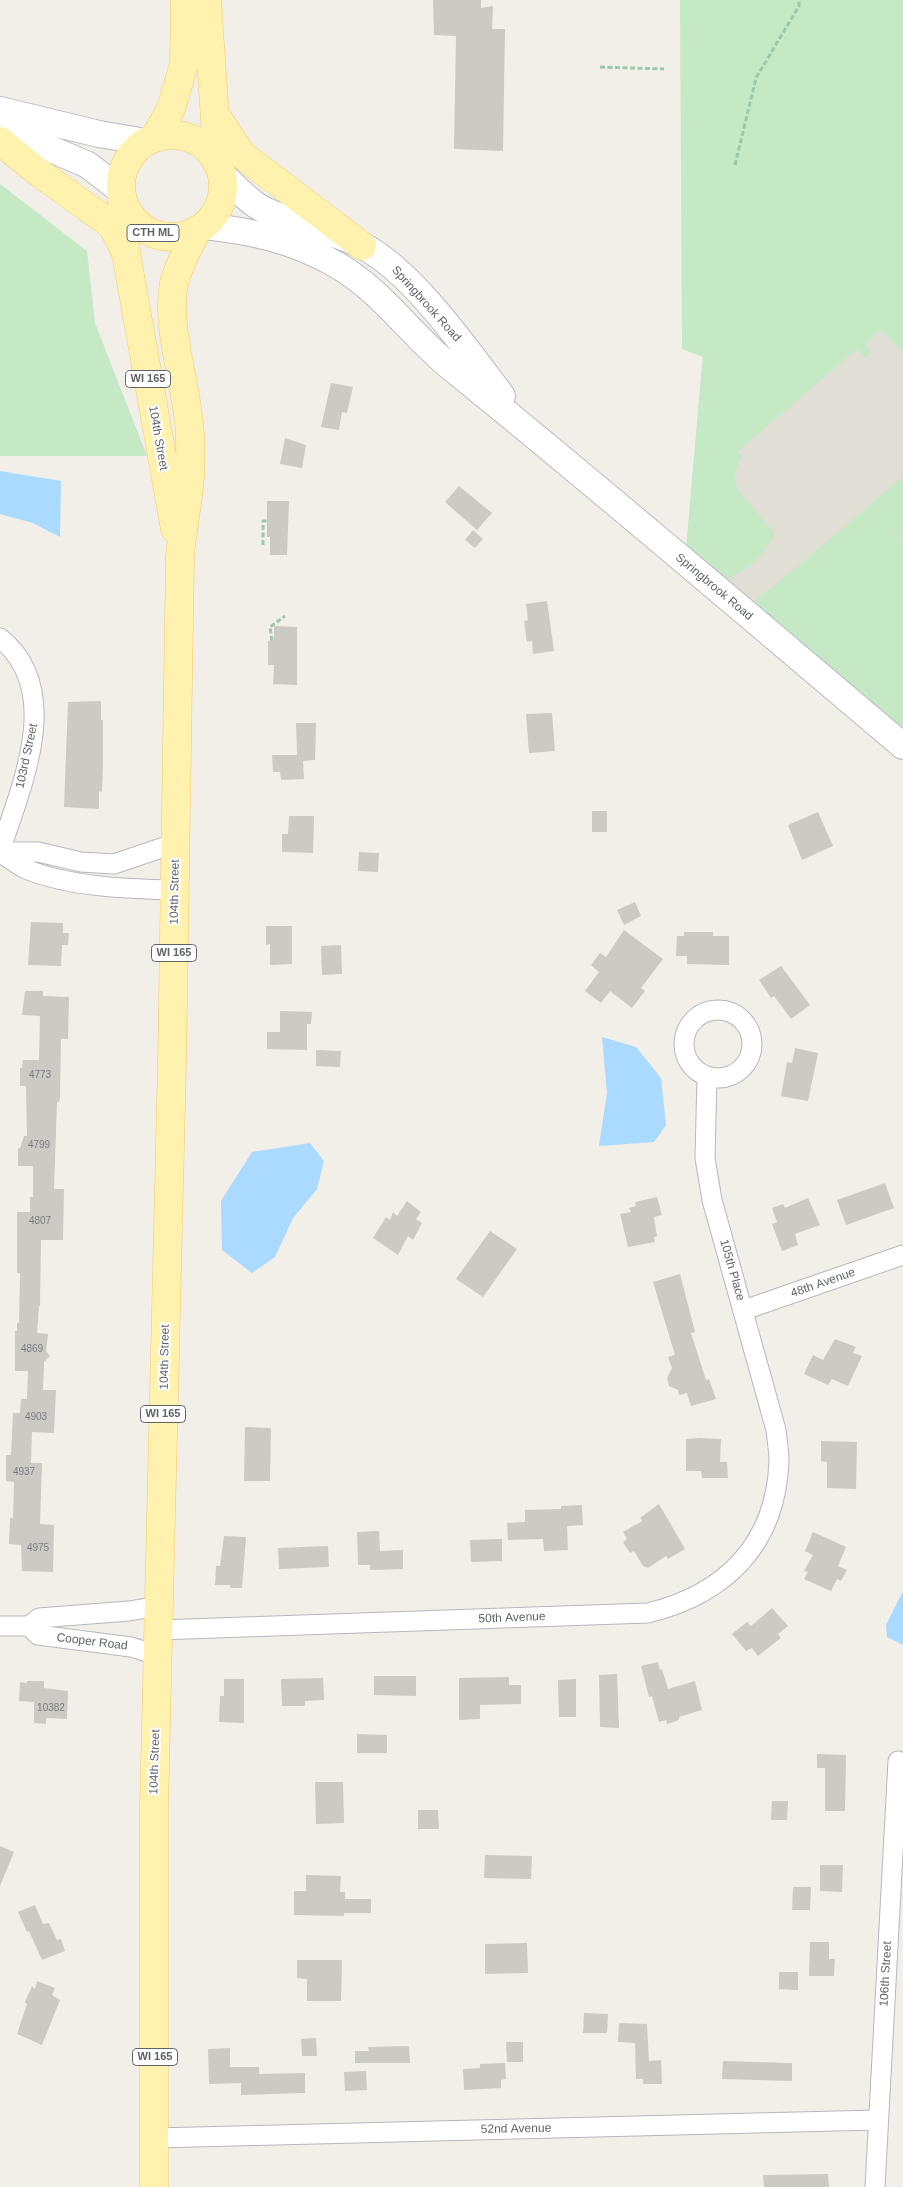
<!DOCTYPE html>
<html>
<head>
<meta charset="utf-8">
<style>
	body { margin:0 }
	canvas { display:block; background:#f1efe8 }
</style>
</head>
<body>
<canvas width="903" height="2187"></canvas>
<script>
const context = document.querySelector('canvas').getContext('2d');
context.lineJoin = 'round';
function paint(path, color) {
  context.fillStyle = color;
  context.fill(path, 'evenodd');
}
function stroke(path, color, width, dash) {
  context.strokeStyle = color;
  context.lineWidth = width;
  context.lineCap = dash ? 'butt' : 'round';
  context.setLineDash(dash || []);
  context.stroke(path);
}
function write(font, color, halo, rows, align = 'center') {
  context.font = font + ' Helvetica,sans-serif';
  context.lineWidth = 4;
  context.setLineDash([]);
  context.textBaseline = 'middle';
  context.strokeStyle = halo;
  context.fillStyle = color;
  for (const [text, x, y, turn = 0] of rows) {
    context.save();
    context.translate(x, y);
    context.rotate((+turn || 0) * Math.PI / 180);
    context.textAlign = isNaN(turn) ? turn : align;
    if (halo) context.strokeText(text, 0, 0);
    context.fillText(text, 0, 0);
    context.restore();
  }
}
paint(new Path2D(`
	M714,221L903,238V746L685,563Z`), '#e1ded6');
paint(new Path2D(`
	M680,0H903V351L880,331L866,343L870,351L868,357L865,358L857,349L738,451L742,456L735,473L737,489L775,534C766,554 746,572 726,579L686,550L703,357L682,349Z
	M0,184L87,251L95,323L147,456H0Z
	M903,477V540L887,521L903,543V746L753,610L758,597L779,582Z`), '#c5e8c5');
paint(new Path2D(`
	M0,471L61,481L60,537L33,523L0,514Z
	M602,1037L636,1047L661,1078L666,1125L654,1142L599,1146L607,1093Z
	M310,1143L324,1161L317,1189L293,1218L275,1257L252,1273L222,1250L221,1201L252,1152Z
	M903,1591V1645L887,1637L886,1625Z`), '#aadaff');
paint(new Path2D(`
	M433,0H481V8L493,6L492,29H505L503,151L454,149L456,36L434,35Z
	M331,383L353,387L347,413L342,412L339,430L321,427Z
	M285,438L306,445L302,468L280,464Z
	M459,486L492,513L477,530L445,502Z
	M267,501H289L287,555H270V537H267Z
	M473,530L483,539L475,548L465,540Z
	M547,601L554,651L533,654L532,641L527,642L524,621L528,620L526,604Z
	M274,626L297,627V685L273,684L274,665H268V641H274Z
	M101,701V720H103V764L102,792L99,791V809L64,807L68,702Z
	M552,713L555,751L529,753L526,714Z
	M296,723H316L315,760L303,761L304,779L281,780L280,772H273L272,755H297Z
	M592,811H607V832H592Z
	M818,812L833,846L802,860L788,825Z
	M289,816H314L313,853L282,852V834H288Z
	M359,852L379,853L378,872L358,871Z
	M635,902L641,916L624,925L617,910Z
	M31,922L63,923V933H69L68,945H62L61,966L28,965Z
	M266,926H292V964L270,965V944L266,945Z
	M624,930L663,959L641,988L645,991L632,1008L610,991L601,1003L585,991L599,972L591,965L600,953L606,957Z
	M684,932H713V936H729V965L687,964V956H676L677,936H684Z
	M341,945L342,974L322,975L321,946Z
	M781,966L810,1005L791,1019L774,996L771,998L759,980Z
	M25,991H43V996L69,997L68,1039H61L60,1097L59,1102H57L54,1189H64L63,1240H41L40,1306H39L37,1333L48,1334L46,1351L50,1356L44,1362L43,1390H56L54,1433L32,1432L31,1463H42L40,1524L54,1525L53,1572L22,1571L21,1545L9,1544L10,1518H13L14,1482L6,1481V1455H11L13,1413H20L21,1399H27L28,1371H15V1331H17V1323H19L20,1273H17V1212H30V1197H33V1166H18V1149L20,1148L24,1136H27L26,1086H20V1068H22L23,1060H39L40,1016L22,1015Z
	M280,1011L312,1012L311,1024H307V1050L267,1049V1032H280Z
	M795,1048L818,1053L808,1101L781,1096L787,1062L792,1063Z
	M316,1050L341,1051L340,1067L316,1066Z
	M885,1183L894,1208L846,1225L837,1200Z
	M657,1197L662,1215L654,1217L657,1236L654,1237L655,1242L628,1247L620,1214L631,1212L629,1208L636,1206L635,1202Z
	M808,1198L820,1225L795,1234L798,1245L782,1251L772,1224L777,1222L772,1208L783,1204L785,1208Z
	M407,1201L421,1212L416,1219L422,1223L413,1240L408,1236L398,1255L373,1238L386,1217L390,1220L393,1212L397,1216Z
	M490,1231L517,1249L483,1297L456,1279Z
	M680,1274L695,1332L691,1333L706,1380L709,1379L716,1399L691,1406L687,1393L679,1395L678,1390L669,1386L667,1378L672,1368L668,1357L675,1355L653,1282Z
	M835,1339L856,1347L853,1353L862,1356L848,1386L832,1379L828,1385L804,1374L813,1355L823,1360Z
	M245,1427L271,1428L270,1481H244Z
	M700,1438L721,1439L720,1462H727L728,1478H702L701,1471H686V1439Z
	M821,1441L857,1442L856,1489L827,1488V1462L821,1461Z
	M659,1504L685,1549L668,1559L666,1556L648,1568L643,1566L634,1551L630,1553L623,1542L627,1539L623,1532L642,1521L640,1518Z
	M582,1505L583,1525L567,1526L568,1550L544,1551L543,1539L508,1540L507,1523L525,1522V1510L561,1509V1506Z
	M379,1531L380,1551L403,1550V1569L370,1570V1565H358L357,1532Z
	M813,1532L846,1547L838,1566L847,1570L841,1581L837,1579L831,1591L804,1579L808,1572L804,1571L813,1555L805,1551Z
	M224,1536L246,1537L242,1588H230V1585H215L216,1566H220Z
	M502,1539V1561L471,1562L470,1540Z
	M328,1546L329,1567L279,1569L278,1548Z
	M772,1608L788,1626L778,1634L781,1638L758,1656L752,1648L746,1651L732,1634L747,1622L751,1626Z
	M658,1662L660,1670L662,1669L668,1689L695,1681L702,1710L679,1717V1720L667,1724L666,1720L659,1722L652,1696L649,1697L641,1666Z
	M617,1674L619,1728L600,1727L599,1675Z
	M374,1676H416V1696L374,1695Z
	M509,1677V1685H521V1704L480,1705V1719L459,1720V1678Z
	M323,1678L324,1700L305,1701V1706H282L281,1679Z
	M224,1679H244V1723L219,1722L220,1696H224Z
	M576,1679V1717H559L558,1680Z
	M27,1681H44V1688L68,1691L67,1719L46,1718V1724L34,1723V1702L19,1701L20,1682L27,1683Z
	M357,1734L387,1735V1753H357Z
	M817,1754L846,1755L845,1811H825V1768H817Z
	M315,1782H343L344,1823L316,1824Z
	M772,1801H788L787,1820H771Z
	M418,1810H438L439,1829H418Z
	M0,1846L14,1852L0,1886Z
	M485,1855L532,1856L531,1879L484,1878Z
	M820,1865H843L842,1892L820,1891Z
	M306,1875L341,1876L340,1892H345V1899H371V1913H344V1916L294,1915V1891H306Z
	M793,1887H811L810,1910H792Z
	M35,1905L43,1924L49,1923L57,1940L61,1939L65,1951L42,1960L29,1931L27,1932L18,1912Z
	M810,1942H829V1959H835L834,1976H809Z
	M527,1943L528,1973L485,1974V1944Z
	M297,1960H342L341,2001H307V1979L297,1978Z
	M779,1972H798V1990L779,1989Z
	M37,1981L55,1988L52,1995L60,2000L42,2045L17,2034L27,2004L25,2002L32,1986L35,1989Z
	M584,2013L608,2014L607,2033H583Z
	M619,2023L647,2024L649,2061L661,2060L662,2084H643V2079H636L635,2043L618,2042Z
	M316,2038L317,2056H302L301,2039Z
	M506,2042H523V2062H507Z
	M409,2046L410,2063H355V2051H369L368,2047Z
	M230,2048V2067H259V2074L305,2073V2093L241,2095V2083L209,2084L208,2049Z
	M723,2061L792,2063V2081L722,2079Z
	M505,2063L506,2079L501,2080V2088L464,2090L463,2069L480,2068V2064Z
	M366,2071L367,2090L345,2091L344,2072Z
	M828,2174L829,2187H764L763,2175Z`), '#cccac5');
const street = new Path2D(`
	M0,638C65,690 21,787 0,851
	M0,852C8,858 17,865 26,869C69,887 129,889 175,890
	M0,852H38L81,862L114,864L176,843
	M684 1044a34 34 0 1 1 68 0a34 34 0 1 1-68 0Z
	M744,1310L903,1255
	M0,1626H29L39,1618L129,1611L159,1606
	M29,1626L38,1635L131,1647L157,1655
	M158,1630L648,1613C726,1594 776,1544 779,1461C779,1451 777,1440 776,1430L712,1200L705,1158L707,1076
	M155,2138L877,2120
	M875,2187L898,1761`);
const secondary = new Path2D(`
	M0,110L99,134L146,142
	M0,127L88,165L120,190
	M222,175C234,185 246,199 259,207C291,225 331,229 363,246C413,272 467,350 502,396
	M204,226C251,231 294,240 335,264C382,290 412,337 454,370C606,493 754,620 903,746`);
const primary = new Path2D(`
	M207,0L216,134
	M215,114L241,154L362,246
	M121 186a51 51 0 1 1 102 0a51 51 0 1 1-102 0Z
	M155,137L171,109L184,64L185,0
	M0,141L38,172L112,225L125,251
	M122,200L126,253L175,529
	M154,2187V1807L172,1063L180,557C182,530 188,504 190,477C191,463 190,449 190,435C188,387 165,328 174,283C179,264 189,247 197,230`);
stroke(street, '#b5b8bc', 21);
stroke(secondary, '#b6babf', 28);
stroke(primary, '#f2c960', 29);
stroke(new Path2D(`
	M600,67L664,69
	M735,165L756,78L799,6V0
	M263,545V521H267
	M272,641L270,627L285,616`), '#9cc7a9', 3, [5, 2.5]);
stroke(street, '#fff', 19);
stroke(secondary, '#fff', 26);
stroke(primary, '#fff2af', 28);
write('10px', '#7a7d7f', null, [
	["4773",40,1075],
	["4799",39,1145],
	["4807",40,1221],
	["4869",32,1349],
	["4903",36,1417],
	["4937",24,1472],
	["4975",38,1548],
	["10382",51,1708]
]);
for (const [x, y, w] of [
	[153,233,52],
	[148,379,45],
	[174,953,45],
	[163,1414,45],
	[155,2057,45]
]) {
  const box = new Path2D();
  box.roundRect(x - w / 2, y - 8.5, w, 17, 4);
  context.fillStyle = '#fff';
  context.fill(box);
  stroke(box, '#5f6368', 1);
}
write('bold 11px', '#5f6368', null, [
	["CTH ML",153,233],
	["WI 165",148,379],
	["WI 165",174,953],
	["WI 165",163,1414],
	["WI 165",155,2057]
]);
write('12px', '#5f6368', '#fff', [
	["Springbrook Road",426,304,48],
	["104th Street",158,438,80],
	["Springbrook Road",714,587,40],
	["103rd Street",27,756,-78],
	["104th Street",175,892,-89],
	["105th Place",732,1270,74],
	["48th Avenue",823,1283,-19],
	["104th Street",165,1357,-89],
	["50th Avenue",512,1618,-2],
	["Cooper Road",92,1642,7],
	["104th Street",155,1762,-88],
	["106th Street",886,1974,-87],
	["52nd Avenue",516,2129,-1]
]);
</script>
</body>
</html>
